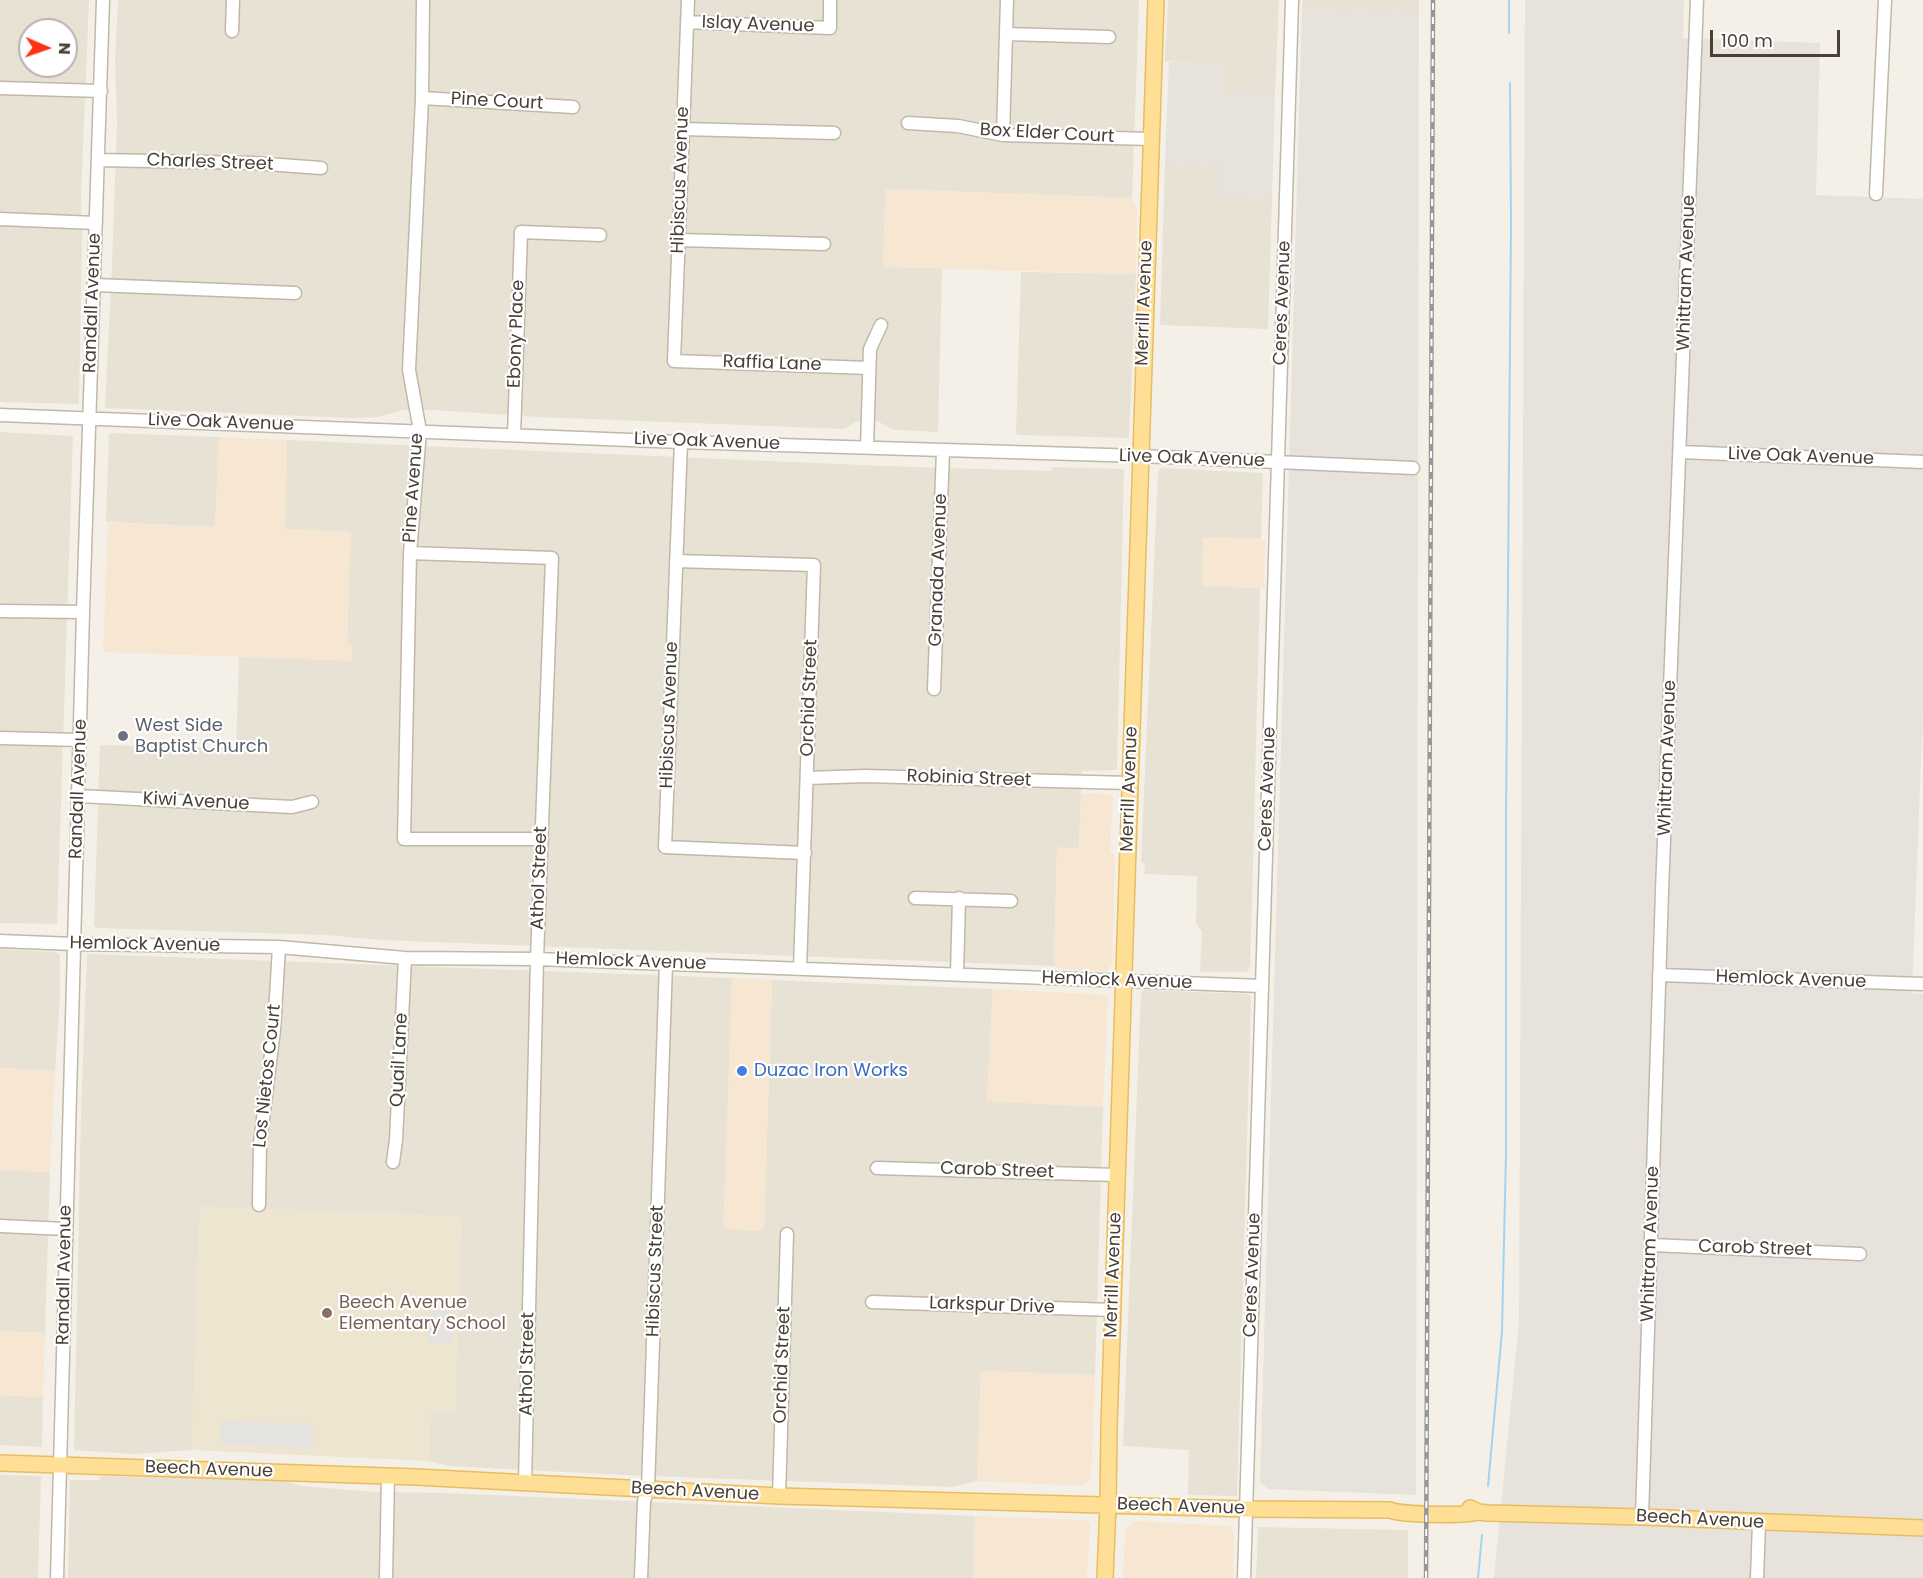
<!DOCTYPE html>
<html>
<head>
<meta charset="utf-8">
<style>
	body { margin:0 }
	#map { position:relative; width:1923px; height:1578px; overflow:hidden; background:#f4f0e7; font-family:Poppins,sans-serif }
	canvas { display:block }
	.north { position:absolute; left:18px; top:18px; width:60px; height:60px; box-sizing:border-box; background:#fff; border:2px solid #b6b3af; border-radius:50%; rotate:92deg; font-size:16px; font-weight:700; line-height:24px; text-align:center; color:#484036 }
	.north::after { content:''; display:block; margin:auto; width:21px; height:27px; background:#ff3213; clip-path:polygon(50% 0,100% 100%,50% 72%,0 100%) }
	.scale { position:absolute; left:1710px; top:30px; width:130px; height:27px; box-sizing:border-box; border:3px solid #484036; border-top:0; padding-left:8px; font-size:18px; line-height:21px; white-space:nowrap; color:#484036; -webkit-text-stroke:4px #fff; paint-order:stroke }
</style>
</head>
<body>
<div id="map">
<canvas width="1923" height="1578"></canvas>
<div class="north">N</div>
<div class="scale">100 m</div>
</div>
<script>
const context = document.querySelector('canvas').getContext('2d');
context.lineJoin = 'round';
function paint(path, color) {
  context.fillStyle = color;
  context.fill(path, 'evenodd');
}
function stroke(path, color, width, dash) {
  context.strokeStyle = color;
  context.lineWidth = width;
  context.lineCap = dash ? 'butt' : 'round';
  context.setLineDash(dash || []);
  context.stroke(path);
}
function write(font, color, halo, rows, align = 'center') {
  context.font = font + ' Poppins,sans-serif';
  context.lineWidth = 4.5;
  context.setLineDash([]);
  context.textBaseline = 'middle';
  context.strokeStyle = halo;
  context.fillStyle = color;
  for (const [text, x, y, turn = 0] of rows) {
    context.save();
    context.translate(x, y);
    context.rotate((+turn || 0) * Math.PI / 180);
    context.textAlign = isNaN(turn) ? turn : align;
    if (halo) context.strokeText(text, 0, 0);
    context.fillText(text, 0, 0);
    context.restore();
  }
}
paint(new Path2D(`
	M0,0H89L81,198L82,239L79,404L0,402ZM30,30H66V66H30Z
	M118,0H1139L1132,198L885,189L942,269L938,432L894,430L879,422L857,421L845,429L538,417L433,410H404L378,417L353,418L105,408L112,265L117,121L115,62Z
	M1168,0H1279L1275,94L1223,92L1224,65L1165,61Z
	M1303,0H1419V12L1302,9Z
	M1165,164L1217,166V196L1272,198L1268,329L1160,325Z
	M1021,272L1136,274L1129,438L1018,435L1016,433Z
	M0,432L73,436L57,924L0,923Z
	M109,433L219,437L215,527L106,522Z
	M287,440L884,466L1051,471L1052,467L1124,469L1117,770L1082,771L1079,848H1057L1054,966L381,940L326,935L98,928L94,926L100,745L236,748L239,657L352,660L347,644L350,532L285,529Z
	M1160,468L1263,473L1261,539L1203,538L1202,586L1260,588L1252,902L1250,968L1248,972H1200L1202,931L1196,924L1197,876L1144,874L1145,864L1141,862L1158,473Z
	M0,949L56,952L60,955V998L55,1071L0,1068Z
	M87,954L732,978L724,1229L764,1230L772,980L993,989L987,1101L1103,1107L1095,1375L981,1371L977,1481L953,1487L622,1475L448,1466L428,1461L431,1410L455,1411L461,1217L200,1207L192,1450L132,1454L74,1450L81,1112Z
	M1144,990L1248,994L1251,997L1237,1496L1188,1495L1189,1450L1123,1446L1141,993Z
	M0,1170L50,1172L45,1333L0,1331Z
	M0,1395L43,1397L42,1447L0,1445Z
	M0,1475L41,1476L38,1578H0Z
	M100,1476L285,1481L302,1486L376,1492L445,1493L975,1516L973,1578H68L70,1480H99Z
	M1258,1527L1408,1530V1578H1256Z`), '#e8e2d5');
paint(new Path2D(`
	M885,189L1132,198L1137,210L1136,274L883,267Z
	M219,437L287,440L285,529L351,532L347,644L353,645L352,661L103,652L108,523L215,527Z
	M1203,538L1265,540L1264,588L1202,586Z
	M1081,793L1108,794L1113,797L1110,851L1115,856L1112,964L1107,971L1062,969L1054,966L1057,847L1079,848Z
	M732,978L772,980L764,1230L723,1229Z
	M993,989L1108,995L1103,1107L987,1101Z
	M0,1068L55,1071L50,1172L0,1170Z
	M0,1331L45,1333L43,1397L0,1395Z
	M981,1371L1095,1375L1091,1478L1083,1486L977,1481Z
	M975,1516L1087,1520L1090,1524L1087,1578H973Z
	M1134,1521L1230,1526L1234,1532L1233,1578H1123L1125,1531Z`), '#f7e6d2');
paint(new Path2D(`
	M1525,0H1684L1683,38L1820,43L1816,195L1923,199V710L1912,993L1923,994V1578H1494L1519,1322Z
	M1302,9L1419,12L1416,1495L1268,1489L1260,1482Z
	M1169,62L1224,64V92L1275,94L1272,198L1216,196L1217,166L1165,164Z`), '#e7e2dc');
paint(new Path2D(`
	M199,1207L461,1217L456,1411L431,1410L428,1461L192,1450Z`), '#eee5d1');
paint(new Path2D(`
	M448,1298H454L452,1344L428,1343L430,1305H436Z
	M221,1421L313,1424L312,1448L220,1444Z`), '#e5e3df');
stroke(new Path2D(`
	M1509,33V0
	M1488,1486L1502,1331L1506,1153V819L1511,223L1510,83
	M1478,1578L1482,1535`), '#a2d3f3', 2);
const minor = new Path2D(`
	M423,0L422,98L409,370L420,431L410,553L404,839H542
	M688,0L674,361L869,368
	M687,22L830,28V0
	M232,31L233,0
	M1006,34L1109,37
	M0,88L101,91
	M422,98L573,107
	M908,123L958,126L1003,135L1150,139
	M683,129L834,133
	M1003,135L1007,0
	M98,160L253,163L321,168
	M1876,194L1885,0
	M0,219L96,223
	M679,240L824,244
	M95,285L295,293
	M0,415L681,442L1141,456L1413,468
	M514,435L521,232L600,235
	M681,442L665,847L805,853
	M867,447L870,349L881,325
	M1680,452L1923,462
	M410,553L552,558L537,959L525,1483
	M676,561L814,565L800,968
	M0,611L83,612
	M934,689L943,451
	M0,738L80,740
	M808,778L865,776L1129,783
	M79,796L292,807L312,802
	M915,898L1011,901
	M0,941L74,944L279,947L405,958L537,959L1262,986
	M957,974L959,898
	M1659,975L1923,984
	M393,1162L396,1140L405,958
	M877,1168L1117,1175
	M259,1205L260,1143L274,1030L279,947
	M0,1226L66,1229
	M1651,1245L1860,1254
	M872,1302L1113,1310
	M779,1496L787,1234
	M1642,1517L1662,891L1697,0
	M57,1578L83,612L103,0
	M386,1578L388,1476
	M641,1578L644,1501L648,1489L666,963
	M1244,1578L1292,0
	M1757,1578L1759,1523`);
const major = new Path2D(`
	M0,1463L416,1477L779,1496L1246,1509L1390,1510C1401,1515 1466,1516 1478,1512
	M1470,1508L1478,1512L1488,1513L1642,1517L1923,1528
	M1105,1578L1108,1504L1109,1426L1156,0`);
stroke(minor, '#c0b8a9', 15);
stroke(major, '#e8bd62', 18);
stroke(minor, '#fff', 12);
stroke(major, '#ffdf95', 15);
const rail = new Path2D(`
	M1426,1578L1433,0`);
stroke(rail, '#979797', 4.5);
stroke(rail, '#fff', 2, [7]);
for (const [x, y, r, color] of [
	[123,736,6,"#6b7280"],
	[742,1071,6,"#3f7fe0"],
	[327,1313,6,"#8d6e63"]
]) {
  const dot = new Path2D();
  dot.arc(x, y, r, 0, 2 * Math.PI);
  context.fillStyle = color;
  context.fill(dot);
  stroke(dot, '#fff', 2);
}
write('18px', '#484036', '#fff', [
	["Islay Avenue",758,25,2],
	["Pine Court",497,102,3],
	["Box Elder Court",1047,134,3],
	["Charles Street",210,163,2],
	["Hibiscus Avenue",681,180,-88],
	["Whittram Avenue",1687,273,-88],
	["Randall Avenue",93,303,-88],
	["Merrill Avenue",1145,303,-88],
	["Ceres Avenue",1283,303,-88],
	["Ebony Place",517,334,-88],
	["Raffia Lane",772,364,2],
	["Live Oak Avenue",221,423,2],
	["Live Oak Avenue",707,442,2],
	["Live Oak Avenue",1801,457,2],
	["Live Oak Avenue",1192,459,2],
	["Pine Avenue",414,488,-86],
	["Granada Avenue",939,570,-88],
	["Orchid Street",810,698,-88],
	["Hibiscus Avenue",670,715,-88],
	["Whittram Avenue",1668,758,-88],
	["Robinia Street",969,779,2],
	["Randall Avenue",79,789,-88],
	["Merrill Avenue",1130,789,-88],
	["Ceres Avenue",1268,789,-88],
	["Kiwi Avenue",196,802,3],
	["Athol Street",540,878,-88],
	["Hemlock Avenue",145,945,1],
	["Hemlock Avenue",631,962,2],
	["Hemlock Avenue",1791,980,2],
	["Hemlock Avenue",1117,981,2],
	["Quail Lane",400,1060,-87],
	["Los Nietos Court",268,1076,-84],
	["Carob Street",997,1171,2],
	["Whittram Avenue",1651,1244,-88],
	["Carob Street",1755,1249,2],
	["Hibiscus Street",656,1271,-88],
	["Randall Avenue",65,1275,-89],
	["Merrill Avenue",1114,1275,-88],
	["Ceres Avenue",1253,1275,-88],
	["Larkspur Drive",992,1306,2],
	["Athol Street",528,1364,-89],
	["Orchid Street",783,1365,-88],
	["Beech Avenue",209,1470,2],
	["Beech Avenue",695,1492,3],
	["Beech Avenue",1181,1507,2],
	["Beech Avenue",1700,1520,3]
]);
write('18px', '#5b616d', '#fff', [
	["West Side",135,726],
	["Baptist Church",135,747]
], 'left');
write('18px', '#366cbe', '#fff', [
	["Duzac Iron Works",754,1071]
], 'left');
write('18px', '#785e54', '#fff', [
	["Beech Avenue",339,1303],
	["Elementary School",339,1324]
], 'left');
</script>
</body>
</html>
